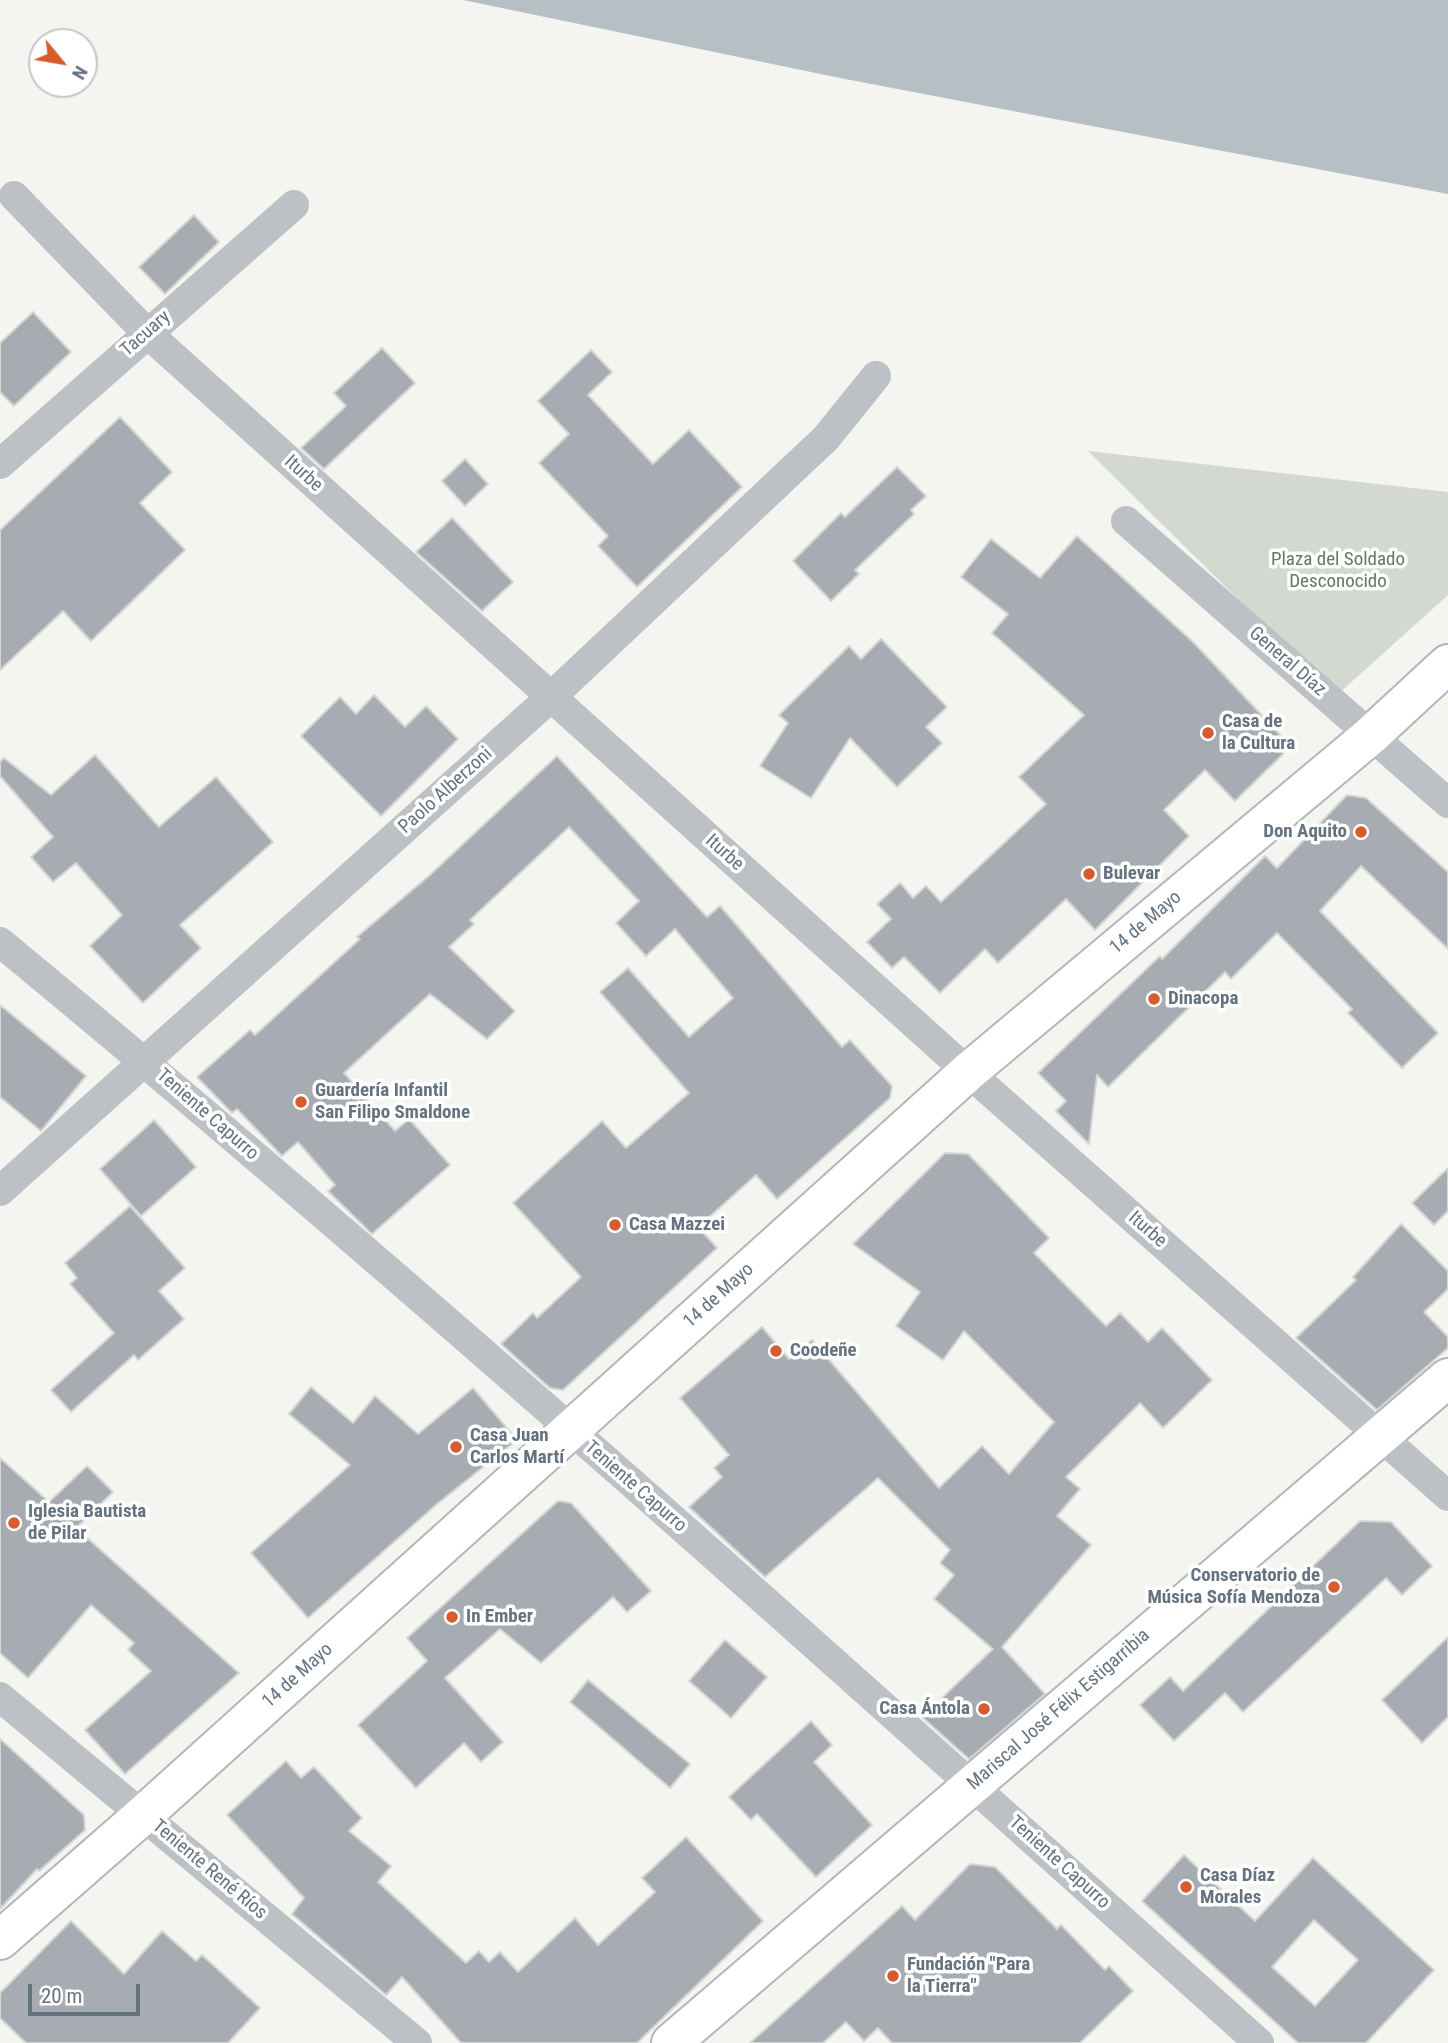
<!DOCTYPE html>
<html>
<head>
<meta charset="utf-8">
<style>
	body { margin:0 }
	#map { position:relative; width:1448px; height:2043px; overflow:hidden; background:#f4f4f0; font-family:"Roboto Condensed",sans-serif }
	canvas { display:block }
	.north { position:absolute; left:28px; top:28px; width:70px; height:70px; box-sizing:border-box; background:#fff; border:2px solid #c1c7cc; border-radius:50%; rotate:120deg; font-size:19px; font-weight:700; line-height:28px; text-align:center; color:#65727f }
	.north::after { content:''; display:block; margin:auto; width:24px; height:32px; background:#d65c2e; clip-path:polygon(50% 0,100% 100%,50% 72%,0 100%) }
	.scale { position:absolute; left:28px; top:1984px; width:112px; height:32px; box-sizing:border-box; border:4px solid #65727f; border-top:0; padding-left:9px; font-size:21px; line-height:24px; white-space:nowrap; color:#65727f; -webkit-text-stroke:5px #fff; paint-order:stroke }
</style>
</head>
<body>
<div id="map">
<canvas width="1448" height="2043"></canvas>
<div class="north">N</div>
<div class="scale">20 m</div>
</div>
<script>
const context = document.querySelector('canvas').getContext('2d');
context.lineJoin = 'round';
function paint(path, color) {
  context.fillStyle = color;
  context.fill(path, 'evenodd');
}
function stroke(path, color, width, dash) {
  context.strokeStyle = color;
  context.lineWidth = width;
  context.lineCap = dash ? 'butt' : 'round';
  context.setLineDash(dash || []);
  context.stroke(path);
}
function write(font, color, halo, rows, align = 'center') {
  context.font = font + ' "Roboto Condensed",sans-serif';
  context.lineWidth = 7;
  context.setLineDash([]);
  context.textBaseline = 'middle';
  context.strokeStyle = halo;
  context.fillStyle = color;
  for (const [text, x, y, turn = 0] of rows) {
    context.save();
    context.translate(x, y);
    context.rotate((+turn || 0) * Math.PI / 180);
    context.textAlign = isNaN(turn) ? turn : align;
    if (halo) context.strokeText(text, 0, 0);
    context.fillText(text, 0, 0);
    context.restore();
  }
}
paint(new Path2D(`
	M1088,451L1448,492V595L1336,696Z`), '#d3d9d0');
paint(new Path2D(`
	M463,0H1448V194L840,78Z`), '#b6c0c4');
const building = new Path2D(`
	M194,215L219,242L165,294L139,267Z
	M33,312L71,352L14,406L0,392V343Z
	M382,348L415,383L324,469L301,448L346,406L334,393Z
	M591,350L612,372L588,395L653,464L689,430L742,487L637,587L598,546L608,536L539,463L569,434L538,401Z
	M120,417L172,472L140,503L185,550L91,641L63,611L0,670V530Z
	M465,459L488,484L465,506L442,481Z
	M897,467L926,496L911,510L914,514L855,570L859,574L831,601L793,561L841,513L845,517Z
	M452,518L513,582L482,611L416,552Z
	M1077,536L1194,643L1285,740L1283,754L1235,801L1205,770L1164,810L1189,836L1095,930L1066,899L998,963L985,949L940,993L904,957L892,968L867,942L891,919L877,904L900,883L913,898L926,886L941,902L1046,804L1019,777L1084,715L992,633L1008,614L961,577L991,539L1040,578Z
	M881,639L947,707L926,727L942,743L897,787L850,738L811,798L760,766L788,723L779,715L849,646L861,659Z
	M374,695L405,727L426,706L458,739L381,816L301,736L340,697L356,714Z
	M95,755L159,827L216,777L273,842L180,925L201,948L143,1003L90,946L122,915L76,863L53,882L31,857L53,837L0,776V762L4,758L51,795Z
	M557,756L707,917L720,906L842,1047L850,1040L892,1086L890,1098L777,1199L756,1175L698,1227L717,1248L563,1390L550,1388L501,1344L533,1313L537,1318L581,1277L513,1203L602,1121L626,1148L689,1093L600,992L628,968L689,1037L733,998L675,929L646,956L616,923L639,901L569,827L470,920L474,924L449,947L515,1011L487,1039L430,994L344,1073L395,1131L409,1119L450,1165L372,1234L328,1191L335,1185L298,1142L282,1156L237,1109L232,1113L197,1077L250,1030L255,1035L360,939L357,937L430,875Z
	M1347,795L1366,798L1448,872V949L1361,866L1320,911L1438,1033L1402,1068L1348,1013L1352,1009L1277,933L1231,979L1225,972L1108,1087L1097,1075L1089,1144L1056,1111L1066,1101L1038,1073L1160,956L1162,959L1265,856L1277,868Z
	M0,1005L86,1076L41,1131L0,1097Z
	M154,1120L196,1167L141,1216L100,1169Z
	M945,1153L968,1154L1049,1238L1034,1253L1106,1326L1120,1313L1148,1342L1162,1328L1212,1380L1163,1428L1140,1403L1066,1477L1080,1489L1057,1516L1091,1545L1002,1647L1045,1694L969,1759L922,1717L993,1649L934,1599L954,1575L940,1563L950,1550L878,1478L765,1577L689,1507L722,1477L714,1468L729,1455L680,1398L762,1327L789,1359L812,1340L939,1488L982,1446L1009,1474L1054,1422L964,1331L943,1360L896,1326L920,1292L853,1244Z
	M1448,1168V1211L1434,1225L1412,1203Z
	M130,1206L185,1268L159,1291L184,1319L138,1360L134,1355L71,1412L51,1390L114,1333L70,1284L77,1278L65,1263Z
	M1401,1224L1448,1271V1289L1424,1312L1448,1337V1348L1377,1410L1296,1338L1356,1280L1353,1277Z
	M311,1387L353,1423L375,1396L418,1434L473,1388L517,1440L437,1504L308,1618L251,1553L350,1465L289,1414Z
	M0,1458L49,1502L87,1466L113,1492L76,1528L239,1673L125,1774L85,1730L151,1671L128,1650L134,1643L91,1605L28,1678L0,1653Z
	M558,1501L571,1503L651,1591L627,1612L613,1597L541,1663L500,1629L445,1678L503,1742L481,1762L464,1743L416,1788L358,1725L427,1661L407,1638Z
	M1360,1521L1391,1522L1432,1566L1402,1595L1386,1578L1243,1712L1225,1693L1174,1741L1140,1705L1170,1677L1183,1691Z
	M1448,1637V1717L1422,1743L1382,1700Z
	M725,1640L767,1677L731,1718L689,1681Z
	M588,1680L690,1764L670,1788L570,1702Z
	M811,1721L832,1745L814,1762L872,1825L816,1877L757,1814L751,1820L729,1797Z
	M0,1739L84,1815L85,1830L39,1871L37,1869L0,1909Z
	M286,1761L301,1778L314,1767L362,1818L349,1831L391,1866L378,1882L466,1963L479,1951L489,1962L500,1952L518,1972L575,1918L598,1945L655,1892L642,1878L686,1837L763,1921L637,2043H461L402,1977L386,1995L292,1914L304,1898L227,1815Z
	M1184,1855L1255,1921L1313,1858L1434,1970L1366,2043H1298L1142,1901ZM1314,1920L1358,1960L1315,2006L1272,1967Z
	M970,1864L995,1867L1057,1929L1061,1925L1105,1970L1109,1966L1133,1991L1080,2043H892L878,2028L864,2041L846,2022L823,2043H750L902,1906L915,1920Z
	M71,1921L124,1974L162,1931L196,1961L202,1955L260,2008L228,2043H26L0,2018V1993Z`);
paint(building, '#a6acb2');
stroke(building, '#d5d5d3', 2);
const secondary = new Path2D(`
	M0,1940L143,1815L968,1072L1370,736L1448,664
	M671,2043L1448,1378`);
stroke(secondary, '#b2b6ba', 42);
stroke(new Path2D(`
	M14,196L147,333L968,1072L1448,1496
	M0,464L294,205
	M1126,521L1448,803
	M0,942C430,1297 845,1671 1259,2043
	M0,1191L551,697L826,438L876,376
	M0,1697L417,2043`), '#bdc0c4', 30);
stroke(secondary, '#fff', 38);
for (const [x, y, r, color] of [
	[1208,733,7,"#d65c2e"],
	[1361,832,7,"#d65c2e"],
	[1089,874,7,"#d65c2e"],
	[1154,999,7,"#d65c2e"],
	[301,1102,7,"#d65c2e"],
	[615,1225,7,"#d65c2e"],
	[776,1351,7,"#d65c2e"],
	[456,1447,7,"#d65c2e"],
	[14,1523,7,"#d65c2e"],
	[1334,1587,7,"#d65c2e"],
	[452,1617,7,"#d65c2e"],
	[984,1709,7,"#d65c2e"],
	[1186,1887,7,"#d65c2e"],
	[893,1976,7,"#d65c2e"]
]) {
  const dot = new Path2D();
  dot.arc(x, y, r, 0, 2 * Math.PI);
  context.fillStyle = color;
  context.fill(dot);
  stroke(dot, '#fff', 2.5);
}
write('19px', '#65727f', '#fff', [
	["Tacuary",146,334,-41],
	["Iturbe",303,474,42],
	["General Díaz",1287,662,41],
	["Paolo Alberzoni",446,791,-42],
	["Iturbe",724,853,42],
	["14 de Mayo",1146,923,-40],
	["Teniente Capurro",207,1115,41],
	["Iturbe",1147,1230,41],
	["14 de Mayo",719,1296,-42],
	["Teniente Capurro",635,1487,41],
	["14 de Mayo",298,1676,-42],
	["Mariscal José Félix Estigarribia",1059,1710,-41],
	["Teniente Capurro",1059,1863,42],
	["Teniente René Ríos",209,1870,40]
]);
write('19px', '#667763', '#fff', [
	["Plaza del Soldado",1338,560],
	["Desconocido",1338,582]
]);
write('bold 19px', '#65727f', '#fff', [
	["Casa de",1222,722],
	["la Cultura",1222,744],
	["Don Aquito",1347,832,"right"],
	["Bulevar",1103,874],
	["Dinacopa",1168,999],
	["Guardería Infantil",315,1091],
	["San Filipo Smaldone",315,1113],
	["Casa Mazzei",629,1225],
	["Coodeñe",790,1351],
	["Casa Juan",470,1436],
	["Carlos Martí",470,1458],
	["Iglesia Bautista",28,1512],
	["de Pilar",28,1534],
	["Conservatorio de",1320,1576,"right"],
	["Música Sofía Mendoza",1320,1598,"right"],
	["In Ember",466,1617],
	["Casa Ántola",970,1709,"right"],
	["Casa Díaz",1200,1876],
	["Morales",1200,1898],
	["Fundación \"Para",907,1965],
	["la Tierra\"",907,1987]
], 'left');
</script>
</body>
</html>
